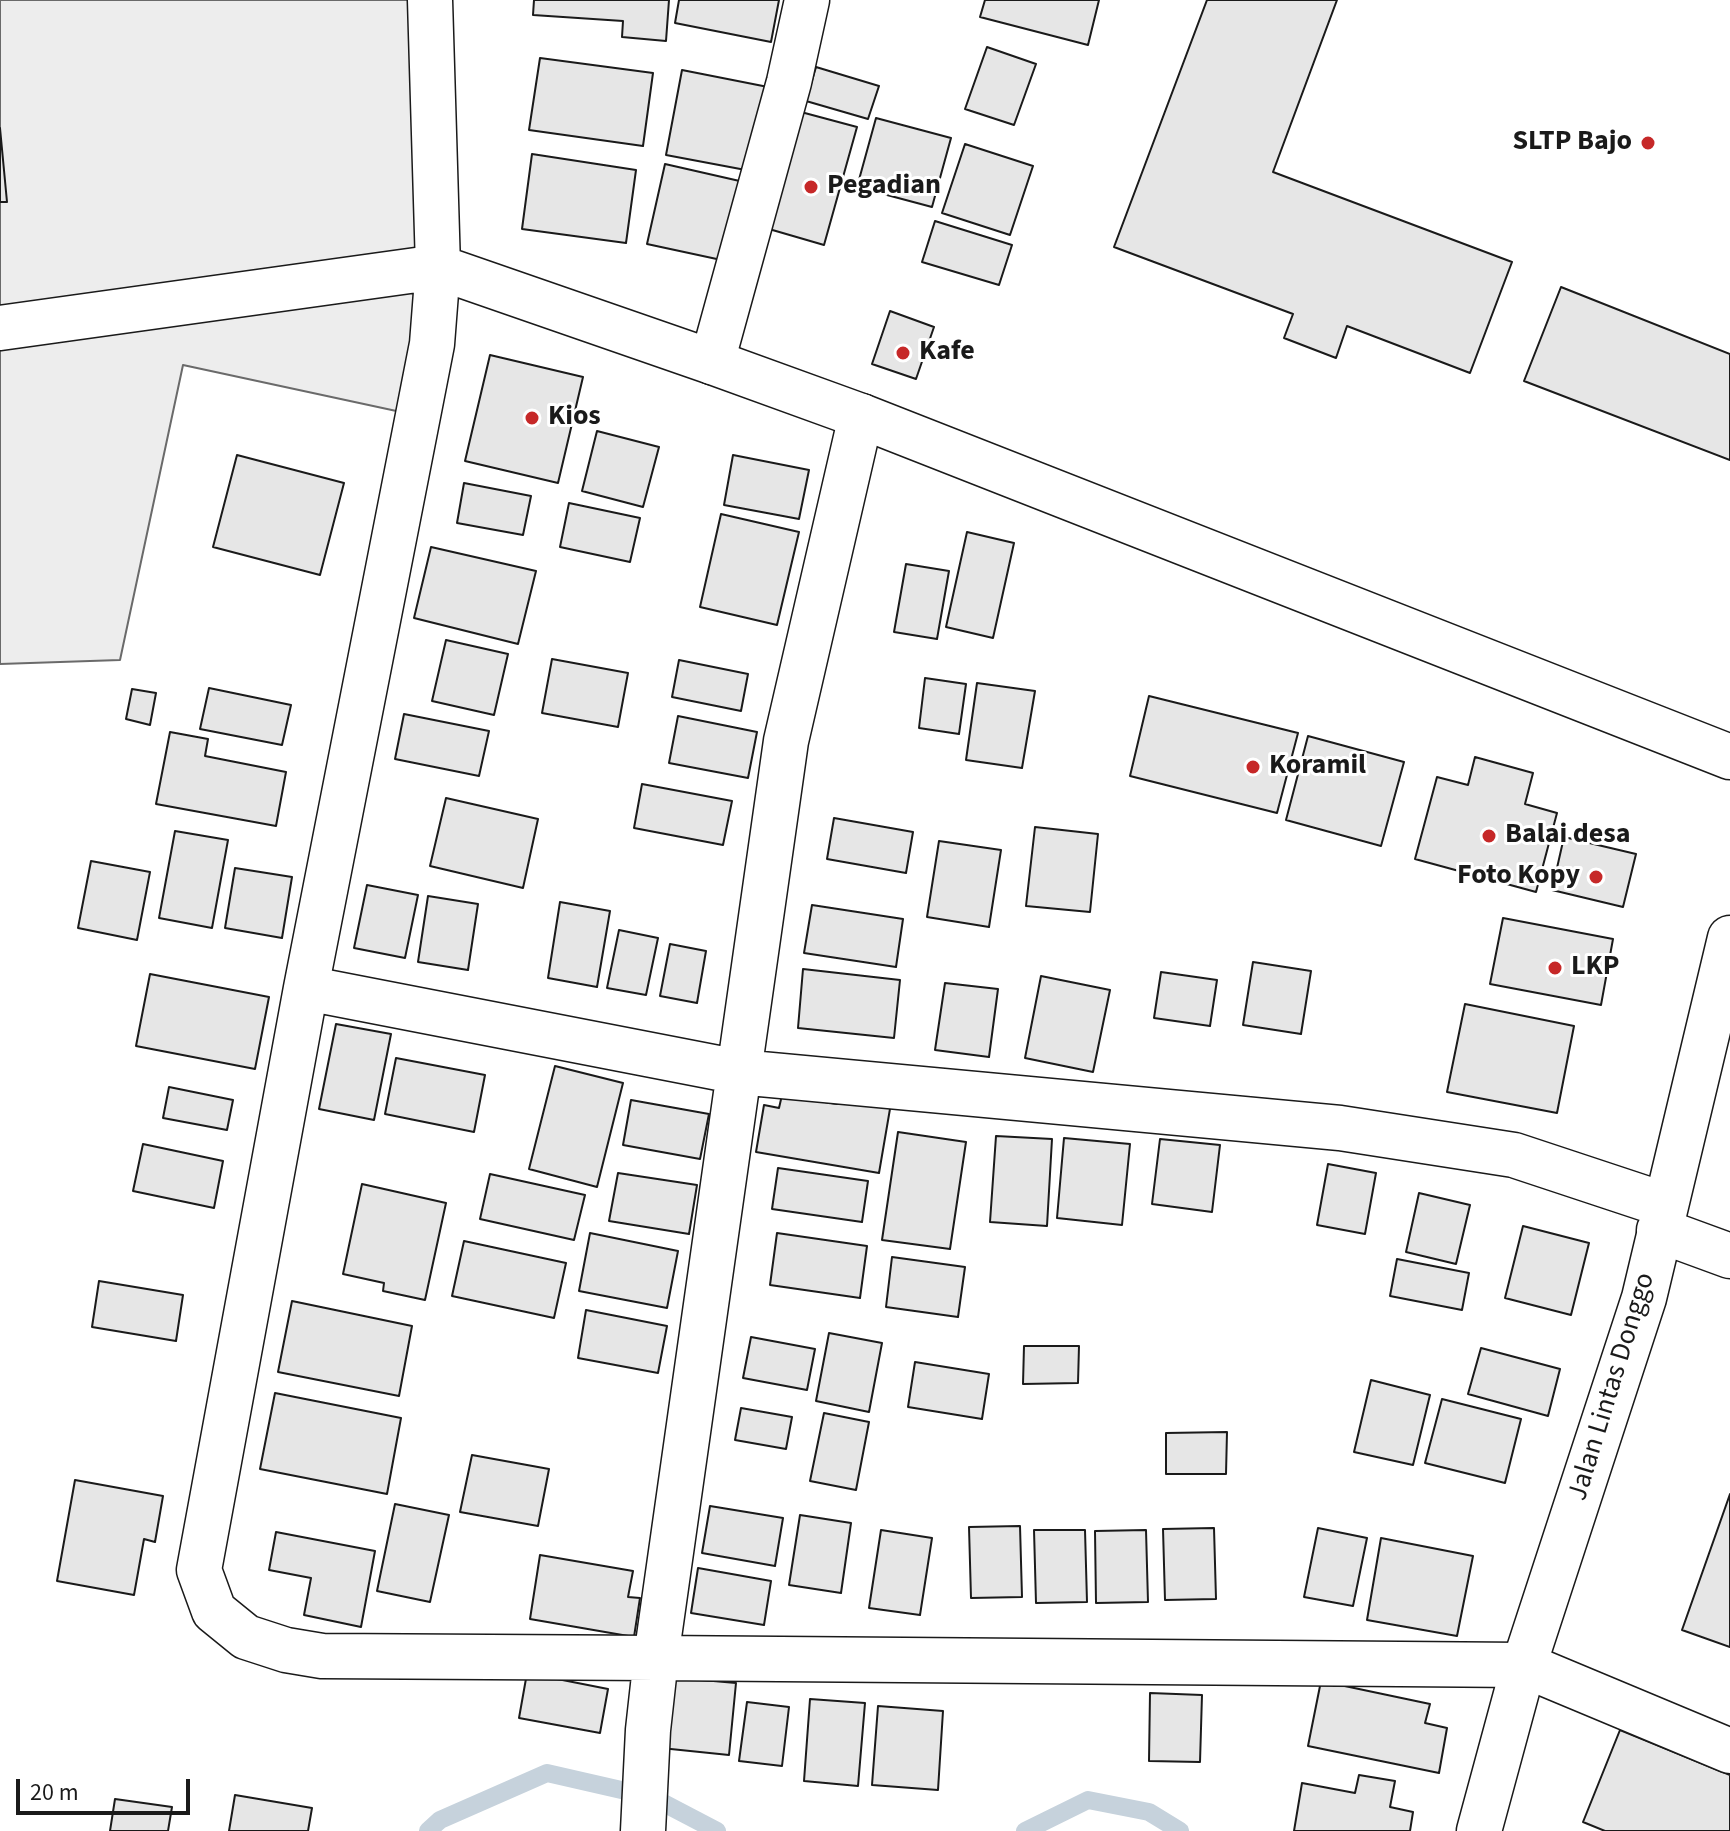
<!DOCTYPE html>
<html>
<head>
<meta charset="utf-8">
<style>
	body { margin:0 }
	#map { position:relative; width:1730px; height:1831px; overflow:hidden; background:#fff; font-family:"Source Sans 3",sans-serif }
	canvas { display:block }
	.scale { position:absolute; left:16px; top:1779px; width:174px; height:36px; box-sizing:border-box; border:4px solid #1a1a1a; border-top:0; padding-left:10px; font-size:24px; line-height:28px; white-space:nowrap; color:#1a1a1a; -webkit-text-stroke:6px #fff; paint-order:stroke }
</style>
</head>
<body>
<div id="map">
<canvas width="1730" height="1831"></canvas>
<div class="scale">20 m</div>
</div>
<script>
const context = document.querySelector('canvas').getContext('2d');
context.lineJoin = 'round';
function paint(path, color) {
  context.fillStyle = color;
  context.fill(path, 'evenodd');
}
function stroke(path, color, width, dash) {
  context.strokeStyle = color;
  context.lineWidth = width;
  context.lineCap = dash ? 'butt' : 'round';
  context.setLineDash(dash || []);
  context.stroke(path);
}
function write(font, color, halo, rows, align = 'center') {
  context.font = font + ' "Source Sans 3",sans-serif';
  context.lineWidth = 6;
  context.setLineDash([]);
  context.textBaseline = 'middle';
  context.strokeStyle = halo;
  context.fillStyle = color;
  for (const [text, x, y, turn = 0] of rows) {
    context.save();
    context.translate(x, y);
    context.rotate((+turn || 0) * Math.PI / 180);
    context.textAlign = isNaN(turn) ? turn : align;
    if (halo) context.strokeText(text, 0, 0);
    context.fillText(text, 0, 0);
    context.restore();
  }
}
const parking = new Path2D(`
	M0,0H423L455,240L401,412L183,365L120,660L0,664Z`);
paint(parking, '#ededed');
stroke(parking, '#6a6a6a', 2);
stroke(new Path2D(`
	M428,1831L440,1820L547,1773L652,1797L717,1831
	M1025,1831L1088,1800L1149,1812L1180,1831`), '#c6d2dc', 18);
const building = new Path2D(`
	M534,0H669L666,41L622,37L623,21L533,15Z
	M679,0H779L771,42L675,23Z
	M985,0H1099L1088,45L980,17Z
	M1207,0H1337L1273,172L1512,262L1470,373L1347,326L1336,358L1284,338L1293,314L1114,247Z
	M987,47L1036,64L1014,125L965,109Z
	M540,58L653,73L643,146L529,130Z
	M816,67L879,86L868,119L806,101Z
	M682,70L768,87L751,171L666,155Z
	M801,112L857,127L824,245L769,229Z
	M876,118L951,138L932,207L857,187Z
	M0,128L7,202H0Z
	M965,144L1033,166L1010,235L942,213Z
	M532,154L636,170L626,243L522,229Z
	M665,164L744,182L726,261L647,244Z
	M935,221L1012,245L999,285L922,262Z
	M1561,287L1730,354V460L1524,381Z
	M890,311L934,327L916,379L872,364Z
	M490,355L583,377L558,483L465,461Z
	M597,431L659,447L643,507L582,491Z
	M237,455L344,483L320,575L213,547Z
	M733,455L809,470L799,519L724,505Z
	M464,483L531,496L523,535L457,523Z
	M569,503L640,518L630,562L560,547Z
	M721,514L799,532L777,625L700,607Z
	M967,532L1014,543L993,638L946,627Z
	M431,547L536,571L518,644L414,618Z
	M906,564L949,571L937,639L894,632Z
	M446,640L508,654L494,715L432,701Z
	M552,659L628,673L618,727L542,713Z
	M679,660L748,674L741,711L672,697Z
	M925,678L966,684L959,734L919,728Z
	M977,683L1035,691L1022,768L966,760Z
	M209,688L291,705L282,745L200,729Z
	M132,689L156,693L150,725L126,719Z
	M1149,696L1298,733L1277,813L1130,776Z
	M404,714L489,731L479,776L395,759Z
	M678,716L757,732L748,778L669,763Z
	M170,732L208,739L205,756L286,772L276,826L156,804Z
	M1308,736L1404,762L1381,846L1286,820Z
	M1475,757L1533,773L1525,804L1557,813L1536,892L1415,859L1437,777L1468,785Z
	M642,784L732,801L723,845L634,828Z
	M446,798L538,819L523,888L430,866Z
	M834,818L913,832L906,873L827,859Z
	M1035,827L1098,834L1090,912L1026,906Z
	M175,831L228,840L212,928L159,918Z
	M1564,837L1636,854L1623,907L1552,890Z
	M939,841L1001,850L989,927L927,917Z
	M91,861L150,872L137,940L78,928Z
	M235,868L292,877L282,938L225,928Z
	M367,885L418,895L405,958L354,948Z
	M428,896L478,904L468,970L418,962Z
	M560,902L610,911L597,987L548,978Z
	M812,905L903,919L896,967L804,953Z
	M1503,918L1613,939L1601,1005L1490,984Z
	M619,930L658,938L646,995L607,988Z
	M670,944L706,951L697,1003L660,996Z
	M1253,962L1311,971L1301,1034L1243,1025Z
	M803,969L900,980L894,1038L798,1028Z
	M1161,972L1217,980L1210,1026L1154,1018Z
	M150,974L269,997L255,1069L136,1046Z
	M1041,976L1110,990L1093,1072L1025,1058Z
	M945,983L998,989L989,1057L935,1050Z
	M1465,1004L1574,1026L1557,1113L1447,1092Z
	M336,1024L391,1034L374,1120L319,1109Z
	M396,1058L485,1075L474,1132L385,1114Z
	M555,1066L623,1083L597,1187L529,1169Z
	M169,1087L233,1100L227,1130L163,1118Z
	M782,1095L837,1104L838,1095L891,1103L879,1173L756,1152L764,1105L779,1108Z
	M631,1100L709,1114L700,1159L623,1145Z
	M898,1132L966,1142L950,1249L882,1240Z
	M996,1136L1052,1139L1047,1226L990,1222Z
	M1064,1138L1130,1144L1122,1225L1057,1218Z
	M1160,1139L1220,1145L1212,1212L1152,1204Z
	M143,1144L223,1161L214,1208L133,1191Z
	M1328,1164L1376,1173L1365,1234L1317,1225Z
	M778,1168L868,1181L862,1222L772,1209Z
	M618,1173L697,1185L689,1234L609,1221Z
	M490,1174L585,1195L574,1240L480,1219Z
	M362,1184L446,1203L425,1300L383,1291L384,1283L343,1274Z
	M1419,1193L1470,1205L1456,1264L1406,1252Z
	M1523,1226L1589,1243L1571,1315L1505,1298Z
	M590,1233L678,1251L667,1308L579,1291Z
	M777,1233L867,1246L860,1298L770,1285Z
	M464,1241L566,1263L554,1318L452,1296Z
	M892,1257L965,1267L958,1317L886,1307Z
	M1397,1259L1469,1273L1462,1310L1390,1296Z
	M99,1281L183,1295L176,1341L92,1327Z
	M292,1301L412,1326L399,1396L278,1372Z
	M586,1310L667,1326L658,1373L578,1358Z
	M829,1333L882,1343L869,1412L816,1401Z
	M751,1337L815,1349L807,1390L743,1378Z
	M1024,1346H1079L1078,1383L1023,1384Z
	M1481,1348L1560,1369L1548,1416L1468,1394Z
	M915,1362L989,1374L982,1419L908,1407Z
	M1371,1380L1430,1395L1413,1465L1354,1452Z
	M275,1393L401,1418L387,1494L260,1469Z
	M1442,1399L1521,1419L1505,1483L1425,1463Z
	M741,1408L792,1417L786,1449L735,1440Z
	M824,1413L869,1422L856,1490L810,1481Z
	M1227,1432L1226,1474H1166V1433Z
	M472,1455L549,1469L538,1526L460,1512Z
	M75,1480L163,1496L155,1542L144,1539L134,1595L57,1581Z
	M1730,1494V1647L1682,1630Z
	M395,1504L449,1515L430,1602L377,1591Z
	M710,1506L783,1518L775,1566L702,1553Z
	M800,1515L851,1523L841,1593L789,1585Z
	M1020,1526L1022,1597L971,1598L969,1527Z
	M1214,1528L1216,1599L1165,1600L1163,1529Z
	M1318,1528L1367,1538L1353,1606L1304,1597Z
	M881,1530L932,1538L920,1615L869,1608Z
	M1034,1530H1085L1087,1602L1036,1603Z
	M1146,1530L1148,1602L1096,1603L1095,1531Z
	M276,1532L375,1551L361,1627L304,1615L311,1578L269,1570Z
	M1381,1538L1473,1556L1457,1636L1367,1620Z
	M540,1555L633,1571L628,1597L640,1598L634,1637L530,1619Z
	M698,1568L771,1581L764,1625L691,1613Z
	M527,1673L608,1689L600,1733L519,1718Z
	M668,1677L736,1683L729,1755L661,1748Z
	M1321,1681L1430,1704L1425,1723L1447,1728L1439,1773L1308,1746Z
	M1150,1693L1202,1695L1200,1762L1149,1761Z
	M810,1699L865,1703L858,1786L804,1781Z
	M747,1702L789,1707L782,1766L739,1761Z
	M878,1706L943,1711L938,1790L872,1785Z
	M1620,1730L1730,1775V1831H1605L1583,1822Z
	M1359,1775L1395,1781L1390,1807L1413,1812L1410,1831H1294L1302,1783L1355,1793Z
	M235,1795L312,1808L308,1831H229Z
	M115,1799L172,1807L168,1831H110Z`);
paint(building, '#e6e6e6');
stroke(building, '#1a1a1a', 2);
const minor = new Path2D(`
	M0,328L438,267L432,344L306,988L739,1072L786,741L861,416
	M712,362L789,82L807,0
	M306,988L199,1570L214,1611L246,1637L286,1650L322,1656L656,1658L739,1072L1340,1128L1514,1155L1665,1205
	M1659,1230L1730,1256
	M643,1831L648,1730L656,1658L1524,1665L1730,1751`);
const secondary = new Path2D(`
	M430,0L438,267L712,362L861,416L1730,757
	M1479,1831L1524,1665L1644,1298L1730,938`);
stroke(minor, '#1a1a1a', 47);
stroke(secondary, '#1a1a1a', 47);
stroke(minor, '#fff', 44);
stroke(secondary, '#fff', 44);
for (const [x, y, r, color] of [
	[1648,143,8,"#c62828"],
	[811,187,8,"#c62828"],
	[903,353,8,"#c62828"],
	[532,418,8,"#c62828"],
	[1253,767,8,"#c62828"],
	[1489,836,8,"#c62828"],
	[1596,877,8,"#c62828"],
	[1555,968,8,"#c62828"]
]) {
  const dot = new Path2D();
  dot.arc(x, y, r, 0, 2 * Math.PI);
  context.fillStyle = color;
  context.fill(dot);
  stroke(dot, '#fff', 3);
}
write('bold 28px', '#1a1a1a', '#fff', [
	["SLTP Bajo",1632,143,"right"],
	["Pegadian",827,187],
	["Kafe",919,353],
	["Kios",548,418],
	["Koramil",1269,767],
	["Balai desa",1505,836],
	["Foto Kopy",1580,877,"right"],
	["LKP",1571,968]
], 'left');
write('28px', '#1a1a1a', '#fff', [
	["Jalan Lintas Donggo",1613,1387,-73]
]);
</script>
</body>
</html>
